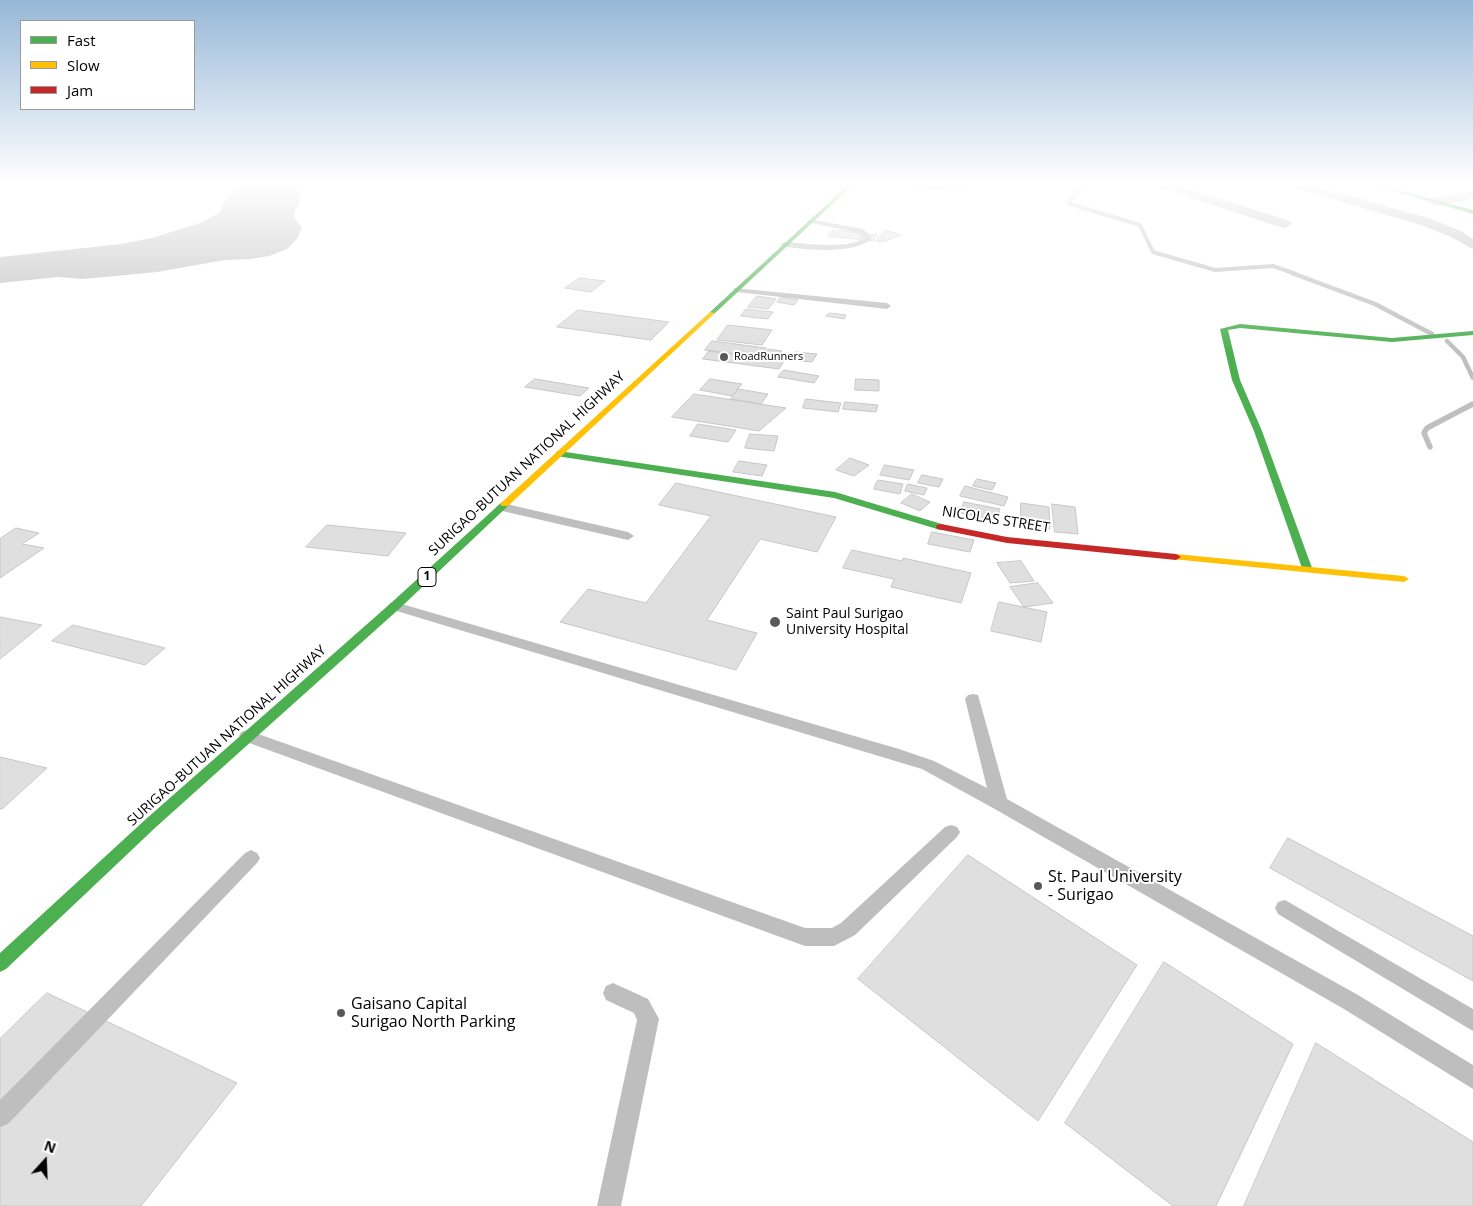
<!DOCTYPE html>
<html>
<head>
<meta charset="utf-8">
<style>
	body { margin:0 }
	#map { position:relative; width:1473px; height:1206px; overflow:hidden; background:#fff; font-family:"Open Sans",sans-serif }
	canvas { display:block }
	.legend { position:absolute; left:20px; top:20px; width:175px; height:90px; box-sizing:border-box; background:#fff; border:1px solid #999; margin:0; padding:6px 9px; list-style:none; font-size:15px; color:#000 }
	.legend li { display:flex; align-items:center; gap:10px; height:25px }
	.legend b { width:25px; border:1px solid #999 }
	.north { position:absolute; left:20px; top:1136px; width:50px; height:50px; -webkit-text-stroke:4px #fff; paint-order:stroke; rotate:20deg; font-size:14px; font-weight:700; line-height:20px; text-align:center; color:#000 }
	.north::after { content:''; display:block; margin:auto; width:18px; height:22px; background:#000; clip-path:polygon(50% 0,100% 100%,50% 72%,0 100%) }
</style>
</head>
<body>
<div id="map">
<canvas width="1473" height="1206"></canvas>
<ul class="legend">
<li><b style="height:6px;background:#4caf50"></b>Fast</li>
<li><b style="height:6px;background:#ffc107"></b>Slow</li>
<li><b style="height:6px;background:#c62828"></b>Jam</li>
</ul>
<div class="north">N</div>
</div>
<script>
const context = document.querySelector('canvas').getContext('2d');
context.lineJoin = 'round';
function paint(path, color) {
  context.fillStyle = color;
  context.fill(path, 'evenodd');
}
function stroke(path, color, width, dash) {
  context.strokeStyle = color;
  context.lineWidth = width;
  context.lineCap = dash ? 'butt' : 'round';
  context.setLineDash(dash || []);
  context.stroke(path);
}
function write(font, color, halo, rows, align = 'center') {
  context.font = font + ' "Open Sans",sans-serif';
  context.lineWidth = 4;
  context.setLineDash([]);
  context.textBaseline = 'middle';
  context.strokeStyle = halo;
  context.fillStyle = color;
  for (const [text, x, y, turn = 0] of rows) {
    context.save();
    context.translate(x, y);
    context.rotate((+turn || 0) * Math.PI / 180);
    context.textAlign = isNaN(turn) ? turn : align;
    if (halo) context.strokeText(text, 0, 0);
    context.fillText(text, 0, 0);
    context.restore();
  }
}
paint(new Path2D(`
	M238,185H305L300,190V203L295,210L294,217L302,228L297,239L287,249L269,256L251,259L225,260L157,272L105,277L82,279L58,277L0,283V257L121,244L152,238L200,223L219,213L229,195L237,190Z`), '#bfbfbf');
stroke(new Path2D(`
	M1086,185L1069,202L1070,204L1140,225L1153,252L1215,270L1273,266L1296,274`), '#bfbfbf', 4);
stroke(new Path2D(`
	M1292,273L1375,304L1432,334
	M1447,341L1463,357L1473,378`), '#bfbfbf', 4.5);
stroke(new Path2D(`
	M1430,447L1424,433L1427,428L1473,404`), '#bfbfbf', 5.5);
const building = new Path2D(`
	M905,185H971L966,192L904,186Z
	M833,230L877,235L873,241L828,236Z
	M886,230L901,235L883,242L876,241Z
	M580,278L605,281L591,292L565,288Z
	M757,296L776,299L768,309L748,307Z
	M781,297L798,300L794,305L777,302Z
	M746,309L773,312L768,319L741,316Z
	M578,310L669,322L651,340L557,327Z
	M830,313L846,315L844,319L826,316Z
	M728,325L772,330L762,345L717,340Z
	M712,341L766,348L760,357L705,350Z
	M768,349L782,351L778,358L763,356Z
	M709,351L784,361L779,369L703,359Z
	M796,352L817,354L812,362L791,360Z
	M784,370L819,376L814,383L778,377Z
	M535,379L589,388L580,396L525,387Z
	M710,379L742,384L732,396L700,390Z
	M856,379L879,380V391L855,390Z
	M738,389L768,394L761,404L731,399Z
	M694,394L786,408L759,431L672,417Z
	M806,399L841,403L838,412L803,408Z
	M845,402L878,405L876,412L843,409Z
	M698,424L736,430L728,442L690,436Z
	M750,434L778,436L774,451L745,448Z
	M850,458L869,465L854,476L836,470Z
	M739,461L767,465L762,476L733,472Z
	M885,465L914,470L909,480L880,475Z
	M922,475L943,479L939,487L918,483Z
	M977,479L996,483L992,490L973,486Z
	M878,480L903,484L900,494L874,489Z
	M676,483L836,517L817,552L760,539L707,620L757,633L736,670L560,622L588,589L646,603L711,516L659,505Z
	M908,484L927,488L924,495L905,491Z
	M965,486L1008,497L1004,506L960,496Z
	M912,494L930,502L920,511L901,503Z
	M964,502L1000,509L997,520L961,513Z
	M1021,503L1049,507L1050,529L1021,525Z
	M1052,504L1075,507L1078,534L1055,532Z
	M327,525L406,533L388,556L306,547Z
	M16,528L39,533L22,544L44,548L0,578V539Z
	M932,532L974,540L970,552L928,544Z
	M852,550L902,561L903,558L971,573L961,603L891,587L894,579L843,568Z
	M1021,561L1034,581L1010,583L997,563Z
	M1038,583L1053,603L1024,607L1010,587Z
	M999,602L1047,612L1041,642L991,631Z
	M0,617L42,625L0,659Z
	M73,625L165,648L145,665L52,641Z
	M0,757L47,768L2,809H0Z
	M1288,838L1473,936V981L1270,868Z
	M968,855L1137,965L1038,1121L858,979Z
	M1164,962L1293,1044L1216,1206H1173L1065,1123Z
	M47,993L237,1083L141,1206H0V1039Z
	M1316,1043L1473,1142V1206H1244Z`);
paint(building, '#dfdfdf');
stroke(building, '#c7c7c7', 1);
paint(new Path2D(`
	M810,219L863,229L872,238C856,255 804,250 782,246L781,244L785,242C805,243 848,250 864,238L858,233L808,222L807,221Z
	M734,288L887,303L891,306L887,309L737,292H734Z
	M502,503L628,532L634,536L628,540L498,510L496,507Z
	M395,602L899,749L934,761L987,788L965,699L968,695L973,694L978,695L1007,799L1358,995L1473,1065V1089L1344,1009L993,808L922,769L390,609L388,606L390,603Z
	M247,730L805,928H832L841,923L945,827L951,825L957,827L960,832L957,837L855,935L834,946H805L241,740L239,736L241,732Z
	M251,850L257,853L260,858L257,863L8,1124L0,1127V1100L245,853Z
	M1285,900L1473,1009V1031L1278,914L1275,908L1278,902Z
	M613,983L648,999L659,1019L621,1206H597L637,1020L634,1013L606,1000L603,993L606,986Z`), '#bebebe');
paint(new Path2D(`
	M1159,185H1176L1290,221L1292,224L1285,228L1280,227L1161,188Z
	M1293,185H1311L1431,219L1461,231L1473,239V249L1451,237L1421,225L1295,188Z
	M1473,191V199L1435,206L1428,202L1435,198Z`), '#bebebe');
paint(new Path2D(`
	M848,185H853L714,314H710V312Z
	M1373,185H1379L1473,210V214Z
	M1240,324L1392,338L1473,331V335L1392,342L1240,328L1228,330L1240,380L1262,431L1312,568L1311,570H1303L1302,568L1254,431L1232,380L1220,329Z
	M559,451L835,492L945,525L946,527L941,530L937,529L834,498L556,456V452Z
	M505,501L510,504L508,506L399,609L156,827L6,969L0,972V953L146,819L391,603L502,502Z`), '#4caf50');
paint(new Path2D(`
	M710,312L715,313L508,506H502L500,504L502,502Z
	M1176,554L1404,576L1409,579L1404,582L1172,559L1171,557L1172,555Z`), '#ffc107');
paint(new Path2D(`
	M941,524L1007,537L1176,554L1181,557L1176,560L1007,543L937,529L936,527L937,525Z`), '#c62828');
const sky = context.createLinearGradient(0, 0, 0, 353);
sky.addColorStop(0, '#97b8d8');
sky.addColorStop(0.52, '#fff');
sky.addColorStop(1, '#ffffff00');
context.fillStyle = sky;
context.fillRect(0, 0, 1473, 353);
for (const [x, y, r, color] of [
	[724,357,5,"#595959"],
	[775,622,6,"#595959"],
	[1038,886,5,"#595959"],
	[341,1013,5,"#595959"]
]) {
  const dot = new Path2D();
  dot.arc(x, y, r, 0, 2 * Math.PI);
  context.fillStyle = color;
  context.fill(dot);
  stroke(dot, '#fff', 2);
}
write('11px', '#000', '#fff', [
	["RoadRunners",734,357]
], 'left');
for (const [x, y, w] of [
	[427,577,18]
]) {
  const box = new Path2D();
  box.roundRect(x - w / 2, y - 9.5, w, 19, 4);
  context.fillStyle = '#fff';
  context.fill(box);
  stroke(box, '#000', 1);
}
write('bold 12px', '#000', null, [
	["1",427,577]
]);
write('14px', '#000', '#fff', [
	["SURIGAO-BUTUAN NATIONAL HIGHWAY",527,464,-43],
	["NICOLAS STREET",996,520,9],
	["SURIGAO-BUTUAN NATIONAL HIGHWAY",227,736,-42]
]);
write('14px', '#000', '#fff', [
	["Saint Paul Surigao",786,614],
	["University Hospital",786,630]
], 'left');
write('16px', '#000', '#fff', [
	["St. Paul University",1048,877],
	["- Surigao",1048,895],
	["Gaisano Capital",351,1004],
	["Surigao North Parking",351,1022]
], 'left');
</script>
</body>
</html>
